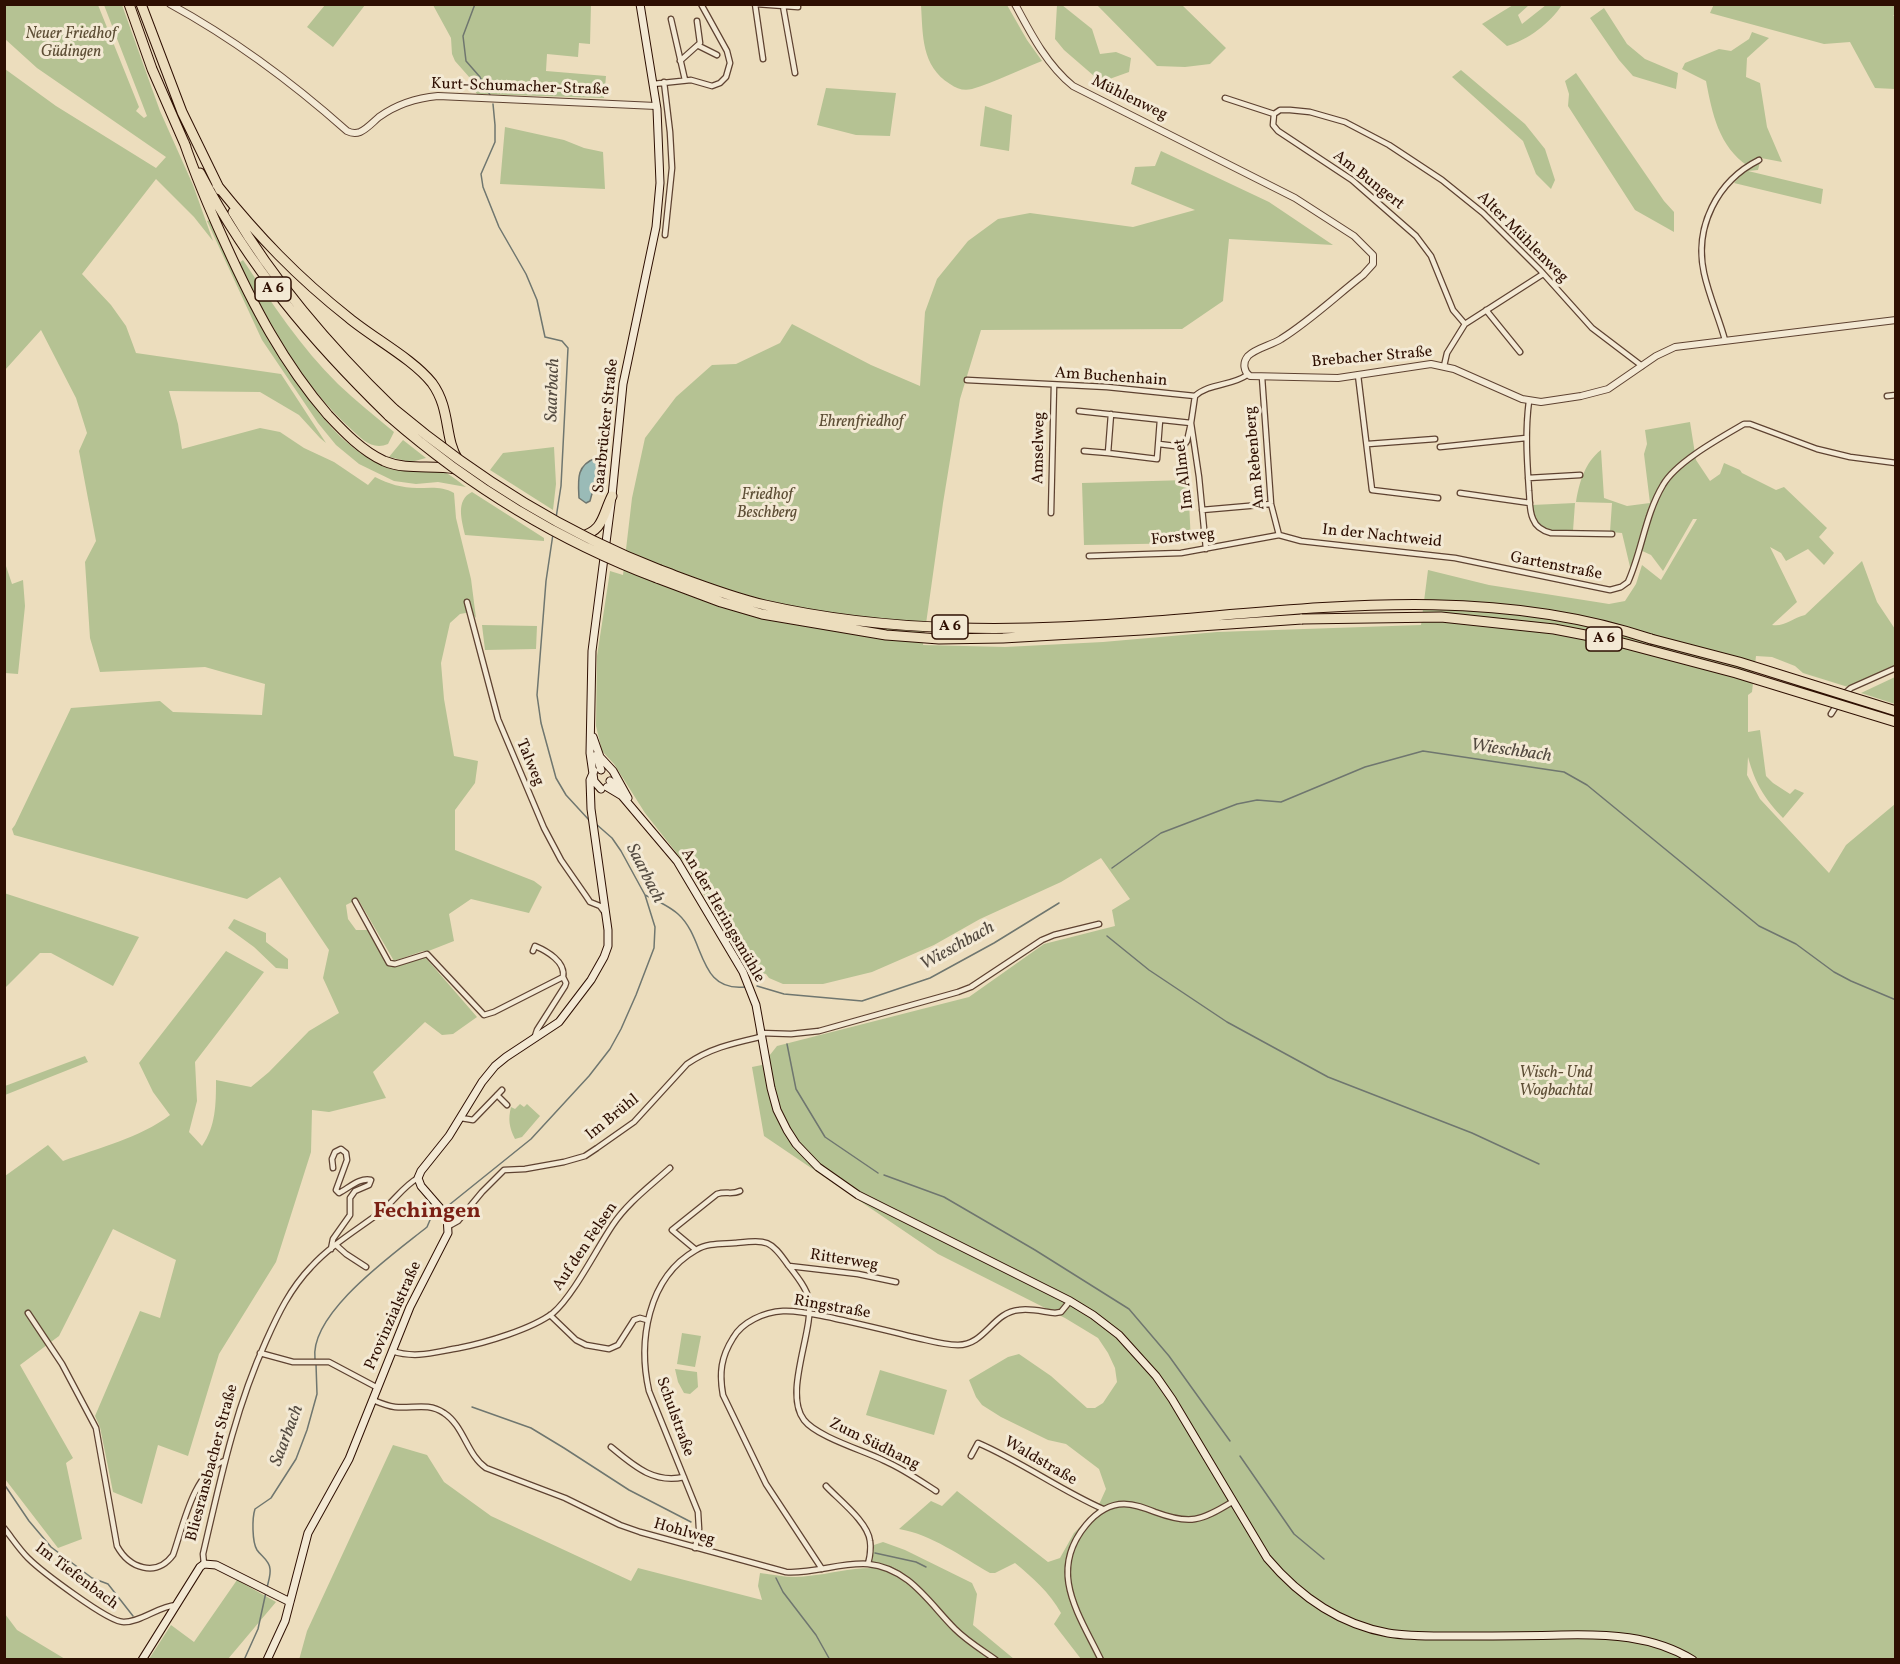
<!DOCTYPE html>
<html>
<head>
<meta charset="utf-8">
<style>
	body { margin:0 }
	#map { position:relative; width:1900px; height:1664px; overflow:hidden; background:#ecddbd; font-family:Vollkorn,serif }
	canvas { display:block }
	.frame { position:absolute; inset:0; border:6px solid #2e0f02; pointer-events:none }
</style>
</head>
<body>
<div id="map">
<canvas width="1900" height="1664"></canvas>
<div class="frame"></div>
</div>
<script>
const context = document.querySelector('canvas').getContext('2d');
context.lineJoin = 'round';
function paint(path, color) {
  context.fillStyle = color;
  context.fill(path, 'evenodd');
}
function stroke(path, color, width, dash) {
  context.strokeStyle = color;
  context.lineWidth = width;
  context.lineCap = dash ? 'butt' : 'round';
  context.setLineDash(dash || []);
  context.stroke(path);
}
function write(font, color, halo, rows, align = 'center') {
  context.font = font + ' Vollkorn,serif';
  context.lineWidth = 6;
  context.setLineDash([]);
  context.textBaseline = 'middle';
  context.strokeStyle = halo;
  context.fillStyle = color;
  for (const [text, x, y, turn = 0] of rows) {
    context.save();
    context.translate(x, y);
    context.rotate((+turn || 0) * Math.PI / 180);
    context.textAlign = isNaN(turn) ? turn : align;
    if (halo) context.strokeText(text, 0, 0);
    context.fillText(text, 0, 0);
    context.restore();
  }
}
paint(new Path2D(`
	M1714,4L1895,5V14L1893,16H1895V89L1875,88L1850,42L1824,44L1710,13Z
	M5,5H98L139,107L136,111L144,118L147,116L104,5H122L160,111L193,185L213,241L194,217L156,179L82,274L111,305L126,326L136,353L281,374L326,443L320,438L299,415L260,392L169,391L178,424L182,449L260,428L280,432L304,448L334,462L368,485L375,477C389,484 402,488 417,488C431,488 442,486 454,493L456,518L471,579L476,618L471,612L460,614L450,623L441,663L444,699L454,756L478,761L475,783L455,810V850L534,881L542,887L529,913L471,899L449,914L454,941L426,952L423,951L394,961L358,899L346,905L348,919L356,930H371L390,967L425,957L477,1017L453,1034L442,1035L425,1022L373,1072L386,1098L329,1112L312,1110L311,1152L276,1262L219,1354L188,1456L158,1445L142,1504L113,1492L100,1427L95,1416L140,1311L160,1318L176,1260L113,1229L59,1336L20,1365L73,1458L66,1463L82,1539L58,1548L5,1479V1176L48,1145L63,1161C98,1148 140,1138 170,1115L153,1092L139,1063L226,951L264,972L195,1062L197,1101L189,1132L202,1146C216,1126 216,1104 216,1080L251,1087L269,1072L309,1031L339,1013L323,978L329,950L280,877L247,899L14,835L12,829L15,825L71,708L160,701L173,712L262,715L265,684L205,667L100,672L90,638L85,562L96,541L79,451L87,433L76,398L41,330L5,370V69L56,106L156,168L166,157L37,68L5,39Z
	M325,5H365L333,47L307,27Z
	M433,5H591L590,44L579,43L578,57L547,54L546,71L606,76L604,98L477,94L468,81L470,78L455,61L452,54L451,38Z
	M921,5H1007L1027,40L1042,61C1019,70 995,82 972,89C964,91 957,89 950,84C921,66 923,35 921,5Z
	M1057,5H1062L1092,29L1100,54L1116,52L1131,58L1129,72L1101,82L1064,50L1055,39Z
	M1097,5H1182L1226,48L1210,64L1185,67L1157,66Z
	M1513,5H1529L1518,15L1522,24L1546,5H1562C1550,23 1528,40 1507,46L1482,24Z
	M1604,8L1627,44L1645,59L1678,73L1676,89L1633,76L1619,60L1590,18Z
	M1752,32L1769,38L1747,58L1746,77L1760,83L1767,127L1782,162L1761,158L1758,170L1748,171L1823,189L1821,204L1734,183L1748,166C1719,147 1712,113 1706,81L1682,69L1685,63L1719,49L1731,51L1749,39Z
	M1461,70L1525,124L1545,149L1555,180L1551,189L1536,174L1523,141L1452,77Z
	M1576,73L1664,201L1674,212V232L1635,210L1568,106L1569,94L1565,81Z
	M826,88L896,93L890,136L856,135L817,125Z
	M985,106L1012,115L1009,151L980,146Z
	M505,127L564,140L584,148L603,152L605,189L500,184Z
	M1161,151L1269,202L1333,245L1229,239L1223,301L1182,329L981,330L960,399L943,503L923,645L1005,647L1103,642L1217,632L1421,625L1428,570L1489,585L1609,604L1625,601L1636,584L1642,565L1661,580L1697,519H1693L1663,571L1651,555L1638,549L1631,571L1622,533L1610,532L1612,503L1576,502C1579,483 1585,462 1601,450L1604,498L1627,506L1650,503L1644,454L1647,444L1645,430L1690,422L1696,460L1710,481L1720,474L1724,463L1740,470L1742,473L1776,490L1784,487L1827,528L1819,537L1834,553L1824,565L1808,549L1786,561L1781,553L1770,547L1797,602L1772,625C1785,627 1792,618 1805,615L1862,561L1877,602L1895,629V665L1848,687L1803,673L1795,666L1772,657L1756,656L1752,692L1748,695V732L1760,730L1766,776L1773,783L1790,794L1795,789L1804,793L1783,818C1764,798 1755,783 1748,757L1747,775L1760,799L1829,873L1846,845L1895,804V1659H1081L1054,1624L1061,1613C1050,1593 1032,1577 1015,1563L995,1573H990C962,1557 931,1534 899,1529L931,1501L942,1506L957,1491L1048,1562L1060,1558L1074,1533L1096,1511L1106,1489L1099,1469L1066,1444L1048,1440L1001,1417L982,1405L976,1397L969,1380L1008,1357L1019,1354L1051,1376L1087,1408H1095L1103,1403L1117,1382L1115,1368L1108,1353L1098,1338L1065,1318L938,1254L764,1136L752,1067L762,1065L777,1046L969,997L1044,944L1115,926L1112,910L1130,899L1101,858L1061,882L980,919L934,945L872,972L823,984H783L769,978L766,974L749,970L686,865L645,813L614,764L602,751L596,726L597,656L610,571L623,575L632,498L645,438L676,397L712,365L736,364L780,343L792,324L871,365L920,386L925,312L937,279L968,241L998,219L1030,213L1133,227L1195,210L1131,184L1135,167L1155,166Z
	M210,220C238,281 264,339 305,393C327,424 343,444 377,463C402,477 414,467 439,470C448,472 459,482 466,487L438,482L416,484L394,481L359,464L336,445L318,423L262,340L207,221Z
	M243,260C272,303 301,348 338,384C356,401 375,416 394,432L388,444C385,445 382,446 379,446C368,446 360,437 352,430C300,383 270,324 239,263Z
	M403,440L426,458L411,462L389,457Z
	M554,447L556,484L553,510L490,470L503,453Z
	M1188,480L1191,543L1084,545L1082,483Z
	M472,492L544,538V541L465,535C462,521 455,500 472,492Z
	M1575,503L1573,531C1551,531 1534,532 1532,505Z
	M5,563L12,584L23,580L25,606L18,674L5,673Z
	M482,625L537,626L536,649L485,650Z
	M1895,677V704L1861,693Z
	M4,893L139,937L113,986L51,953H40L5,988Z
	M234,919L266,933V942L288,959V969L276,968L254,947L228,928Z
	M85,1056L88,1062L5,1095V1086Z
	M520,1104L524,1107L527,1104L540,1116L522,1137L515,1139C509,1127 508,1119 511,1107L515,1109Z
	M682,1333L701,1336L695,1367L677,1364Z
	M675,1369L697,1372L698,1387L690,1394L684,1393L678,1382Z
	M880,1370L947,1390L934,1435L866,1415Z
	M393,1445L427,1455L444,1482L491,1516L631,1581L638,1568L762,1600L758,1586L760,1573C776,1575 792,1579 808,1576C830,1574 849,1568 871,1568L874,1545L883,1542L905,1550L972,1583L977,1594L973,1625L1014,1659L299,1660L307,1631Z
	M237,1580L276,1602L228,1659H149L171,1625L194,1642Z
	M5,1614L17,1630L65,1659H5Z`), '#b5c293');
const water = new Path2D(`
	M596,458L600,461C599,472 593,489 590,501L586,503L579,498C578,480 576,465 596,458Z`);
paint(water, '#9abbb7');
stroke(water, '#6f766f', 1.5);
stroke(new Path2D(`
	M475,4L463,36L466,61L480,77L490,95
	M493,104L495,125V142L481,174L483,187L499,227L526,274L537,300L545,337L562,341L568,348L561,486L556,518
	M553,534L546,581L537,695L541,723L556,778L566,795L589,820
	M1112,868L1161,833L1237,804L1257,800L1281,802L1365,767L1423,751L1564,772L1587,785L1759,926L1796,944L1834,972L1851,981L1896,1000
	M645,895C656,900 669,906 678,914C706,939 697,992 745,987
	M1107,936L1149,970L1227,1022L1328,1077L1472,1133L1539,1164
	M757,986L784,994L862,1001L930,978L994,943L1059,903
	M787,1044L796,1089L825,1137L878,1173
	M884,1175L944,1197L1035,1250L1129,1309L1169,1356L1230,1441
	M444,1209L531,1139L589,1076L610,1049L621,1029L636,995L654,948L655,927L645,895L621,851L612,838L596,824
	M315,1359C309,1313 395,1253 427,1227L430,1220L440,1212
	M472,1407L531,1428L564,1448L629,1490L691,1522
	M1240,1456L1294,1534L1324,1559
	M4,1484L29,1521L51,1547L92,1578L108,1584L133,1616
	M875,1553L916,1562L926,1567
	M776,1578L783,1592L816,1635L830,1660
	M267,1588C268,1582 271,1575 270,1569C270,1561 261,1556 257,1550C252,1542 252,1518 255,1509L271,1498L296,1459L307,1430L317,1394L316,1364
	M244,1660L258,1629L266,1592`), '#6f766f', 1.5);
const minor = new Path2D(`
	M755,4L763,59
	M756,4L798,7
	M783,6L795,73
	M671,19L685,80
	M699,46L717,55
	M680,61L700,43L697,21
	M664,82L670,132L672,168L665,235
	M653,84L691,80L712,86L720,83L726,77L730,63L727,51L701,4
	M1225,98L1274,114
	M1274,114L1280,110H1290L1310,112L1345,122L1389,145L1442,180L1483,213L1540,270L1592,328L1642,366
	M1274,114L1273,125L1278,131L1352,180L1416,236L1431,256L1453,310L1465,324
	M1486,310L1520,352
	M1725,340C1719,318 1709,296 1704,273C1694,227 1717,181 1759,160
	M1444,366L1447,353L1465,324L1543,274
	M1358,375L1372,490L1438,498
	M1262,377L1271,504L1279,535
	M967,380L1107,387L1195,396C1209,383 1232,386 1247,375
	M1195,396L1191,423L1199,477L1206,549
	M1887,396L1896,395
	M1529,401C1525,431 1527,461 1529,491C1530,500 1529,511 1533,519C1536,527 1543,531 1551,533L1612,534
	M1079,411L1191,423L1187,441L1183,447L1159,444
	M1111,414L1108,453L1157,459L1160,420
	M1368,444L1435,439
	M1440,447L1526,438
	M1084,451L1108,453
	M1528,478L1580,475
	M1460,493L1530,503
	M1202,510L1271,504
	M1051,513L1054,385
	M1089,556L1181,553L1279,535L1301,541L1455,558L1610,590L1621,587L1628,582C1642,551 1645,515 1663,485C1676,462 1720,438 1744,424H1750L1817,449L1850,457L1896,463
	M467,602L498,719L544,828L561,860L586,896L590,902L600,906L605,913
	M1844,694L1851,688L1896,668
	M1831,714L1838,703
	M355,901L389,963L395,964L427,954L484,1015L494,1012L563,977L566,983L565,986L537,1030L534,1039
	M533,951L535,946C547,951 566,962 563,977
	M760,1033L791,1034L819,1031L958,992L971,987L1042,940L1054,935L1099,924
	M497,1095L507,1105
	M461,1118L473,1120L502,1090
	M449,1226L458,1221L482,1192L504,1170L525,1169L564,1162L585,1156L597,1148L634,1122L687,1064C710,1048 734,1043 760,1037
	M336,1245L346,1254L366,1267
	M331,1249L333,1239L350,1215V1198L355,1191L369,1185L371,1180C360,1177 349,1188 339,1193L336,1190L347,1160L346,1153L341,1149L335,1152L332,1159L333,1168
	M696,1250L672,1230L717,1194C726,1191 732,1195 740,1191
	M789,1266L858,1274L896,1282
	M28,1313L62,1364L96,1428L117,1546C129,1568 156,1578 173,1555C183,1527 193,1473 224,1461
	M550,1315L576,1340L586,1345L609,1349L618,1345L634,1320L640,1318L647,1320
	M392,1351C416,1359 435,1352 459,1348C485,1343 532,1329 553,1313C573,1296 596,1250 612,1226C627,1203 649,1187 670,1168
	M260,1353L293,1362H329L378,1388
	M373,1400C380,1403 387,1406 395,1407C412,1409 428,1402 444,1413C464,1426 467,1455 486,1468L565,1498L620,1525L640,1532L786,1572C813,1574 841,1562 868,1564C909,1568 929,1603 955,1629C967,1641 982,1650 996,1660
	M611,1447C633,1465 653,1484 684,1477
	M971,1456L978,1443C1022,1462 1060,1490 1103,1509
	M826,1486C839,1500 868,1522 870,1541C871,1548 870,1557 868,1564
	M4,1528C12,1538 19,1549 28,1558C40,1570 109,1623 124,1622C142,1622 158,1606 177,1605
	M695,1548L699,1529L698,1512L649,1391C638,1342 647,1278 696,1250C707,1243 722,1244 735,1243C767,1240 770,1239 788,1265C795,1274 807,1288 809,1300C814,1331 783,1393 804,1420C817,1437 865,1451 885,1461C903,1469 919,1480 936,1491
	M204,1564L203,1554C220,1481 235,1409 266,1341C278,1314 290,1289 311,1267C330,1246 355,1231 378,1214C393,1203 403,1186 418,1178
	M822,1569L766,1484L723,1395C719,1373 721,1357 733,1338C742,1322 764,1312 783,1311C799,1310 817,1315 833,1318C859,1324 886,1330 913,1337C928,1340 942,1345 958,1345C985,1345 993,1312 1019,1310C1031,1308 1044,1312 1055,1313L1061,1312L1070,1301
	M1101,1660C1079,1614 1047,1572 1086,1525C1096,1513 1108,1504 1124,1504C1135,1504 1145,1508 1155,1512C1190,1525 1201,1521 1232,1502`);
const tertiary = new Path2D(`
	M170,4C234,39 293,83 347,131C351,133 355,134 360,132C367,129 373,122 379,117C397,104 416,98 438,96L656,106
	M1015,4C1031,34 1047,65 1073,86L1295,198L1354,236L1373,255V264L1363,275C1336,296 1310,321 1281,339C1272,345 1256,348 1248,356C1242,363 1244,372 1250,376L1338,378L1431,364L1454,369L1522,399L1541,402L1581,396L1608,389L1656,356L1675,347L1896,320`);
const secondary = new Path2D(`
	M593,737L600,757L613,771L628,798
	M596,755L601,770
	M610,781L622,791
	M607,787L622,796L677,861L743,972L756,1005L771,1088L777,1110L787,1130L796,1144L818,1167L858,1195L1070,1301L1093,1315L1119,1335L1156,1376L1172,1399L1267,1558C1299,1596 1339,1624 1388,1633C1412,1637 1437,1636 1461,1636C1494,1636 1528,1636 1561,1635C1607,1634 1652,1635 1693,1660
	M601,789L594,781L590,753L592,651L612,496L623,384L656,227L660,183L657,109L640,4
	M142,1660L200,1567L204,1564L216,1565L290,1602
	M267,1660L285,1621L308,1533L349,1459L410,1307L448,1233L447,1216L421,1186L418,1178L421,1171L449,1136L482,1082L495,1066L506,1057L559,1022L591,980L604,957L608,946V930L591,809L590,780L594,771`);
const motorway = new Path2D(`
	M129,4L152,69L186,147
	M141,4L182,112L220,190
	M184,142C196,177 210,210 225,243C253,305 283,363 328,415C344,432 362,451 384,461C408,471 432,464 456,469
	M200,173C250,268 312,341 389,416
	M217,185C258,236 297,277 349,318C373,338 413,359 432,383C451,409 444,438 458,460
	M233,212C277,286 333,350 394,409
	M579,537C604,531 602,516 612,496
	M660,570C695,583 730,597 765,605C888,633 1017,632 1142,622C1313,609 1484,583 1651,639
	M657,578L721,602L762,614L886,635L939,639L1003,638L1142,630L1302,619`);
stroke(minor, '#5e4231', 7);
stroke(tertiary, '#5e4231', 8);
stroke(secondary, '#2e0f02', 9);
stroke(motorway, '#2e0f02', 11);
stroke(minor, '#f3e9d4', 4.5);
stroke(tertiary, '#f3e9d4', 6);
stroke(secondary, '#f3e9d4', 7);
stroke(motorway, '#ecddbd', 9);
const motorwayBridge = new Path2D(`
	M394,409C475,477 562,532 660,570
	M389,416C468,485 559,541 657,578
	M1302,619L1441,617L1554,629L1611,640L1736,673L1896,722
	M1651,639L1739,662L1896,711`);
stroke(motorwayBridge, '#2e0f02', 11, []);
stroke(motorwayBridge, '#ecddbd', 9);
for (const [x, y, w] of [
	[273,289,36],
	[950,627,36],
	[1604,639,36]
]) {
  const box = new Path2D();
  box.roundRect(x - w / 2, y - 12, w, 24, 4.5);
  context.fillStyle = '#f3e9d4';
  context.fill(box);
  stroke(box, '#2e0f02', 1.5);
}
write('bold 15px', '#2e0f02', null, [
	["A 6",273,289],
	["A 6",950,627],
	["A 6",1604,639]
]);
write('italic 16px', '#5d4e35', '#f3e9d4', [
	["Neuer Friedhof",71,35],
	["Güdingen",71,53],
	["Ehrenfriedhof",861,423],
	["Friedhof",767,496],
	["Beschberg",767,514],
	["Wisch- Und",1556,1074],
	["Wogbachtal",1556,1092]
]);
write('16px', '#2e0f02', '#f3e9d4', [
	["Kurt-Schumacher-Straße",520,88,2],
	["Mühlenweg",1129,99,26],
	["Am Bungert",1368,181,38],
	["Alter Mühlenweg",1522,238,45],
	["Brebacher Straße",1372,358,-5],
	["Am Buchenhain",1111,378,4],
	["Saarbrücker Straße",607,426,-84],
	["Amselweg",1040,448,-89],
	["Am Rebenberg",1256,458,-95],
	["Im Allmet",1185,474,-97],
	["In der Nachtweid",1382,537,6],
	["Forstweg",1183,538,-6],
	["Gartenstraße",1556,567,11],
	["Talweg",529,763,67],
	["An der Heringsmühle",722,916,60],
	["Im Brühl",613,1118,-39],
	["Auf den Felsen",586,1247,-56],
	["Ritterweg",844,1261,9],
	["Ringstraße",832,1308,10],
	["Provinzialstraße",394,1316,-66],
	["Schulstraße",674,1417,70],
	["Zum Südhang",874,1445,26],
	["Waldstraße",1040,1462,30],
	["Bliesransbacher Straße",213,1463,-75],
	["Hohlweg",684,1533,16],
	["Im Tiefenbach",76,1577,37]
]);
write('italic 18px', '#544b41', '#f3e9d4', [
	["Saarbach",554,390,-88],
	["Wieschbach",1511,752,8],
	["Saarbach",644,874,63],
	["Wieschbach",958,947,-29],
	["Saarbach",288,1436,-69]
]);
write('bold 22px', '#7a1f14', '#f3e9d4', [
	["Fechingen",427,1213]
]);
</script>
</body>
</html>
